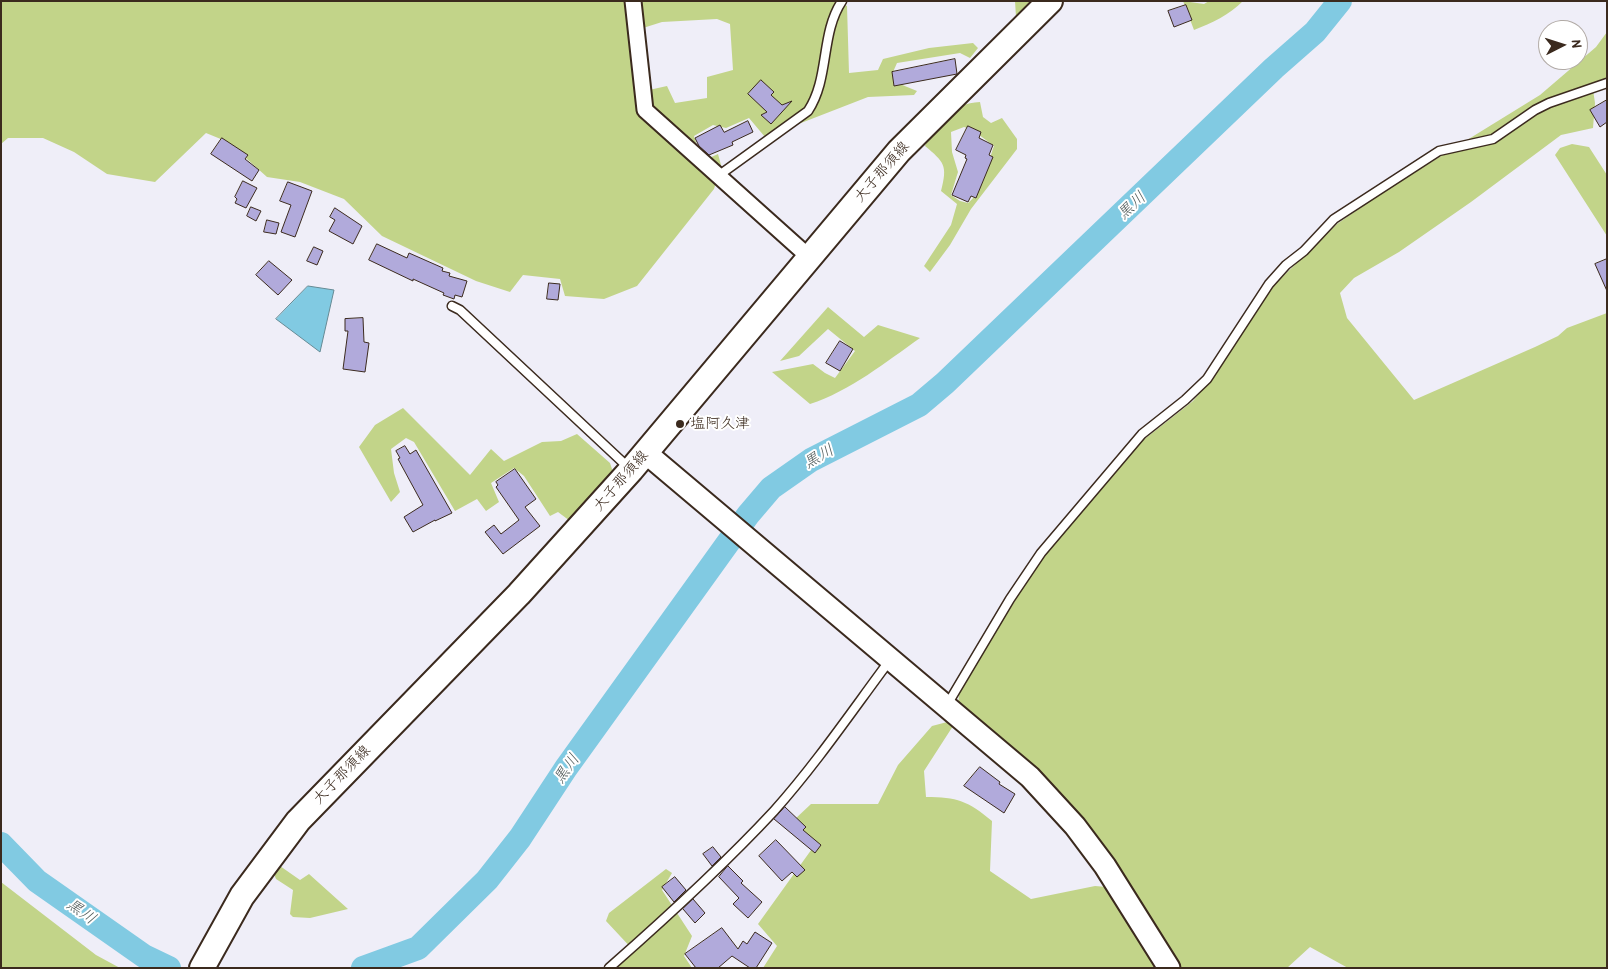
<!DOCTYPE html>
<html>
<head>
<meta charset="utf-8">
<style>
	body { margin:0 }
	#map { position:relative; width:1608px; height:969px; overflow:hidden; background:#efeef8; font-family:"Patrick Hand",sans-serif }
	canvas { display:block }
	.frame { position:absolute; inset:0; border:2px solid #3b2a1e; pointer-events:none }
	.north { position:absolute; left:1538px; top:20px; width:50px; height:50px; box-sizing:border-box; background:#fff; border:1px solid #b1aaa5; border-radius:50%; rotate:85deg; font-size:14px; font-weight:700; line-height:20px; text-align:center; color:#3b2a1e }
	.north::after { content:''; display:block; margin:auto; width:18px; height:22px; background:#3b2a1e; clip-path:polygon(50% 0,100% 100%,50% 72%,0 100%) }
</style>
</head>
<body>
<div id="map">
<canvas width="1608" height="969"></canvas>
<div class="frame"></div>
<div class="north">N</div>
</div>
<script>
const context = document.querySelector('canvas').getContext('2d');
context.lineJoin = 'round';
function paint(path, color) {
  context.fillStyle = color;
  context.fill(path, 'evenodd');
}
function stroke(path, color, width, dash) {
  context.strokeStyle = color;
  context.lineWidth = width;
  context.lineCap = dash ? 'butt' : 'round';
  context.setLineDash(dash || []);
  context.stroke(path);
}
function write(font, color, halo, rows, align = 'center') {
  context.font = font + ' "Patrick Hand","Klee One",sans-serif';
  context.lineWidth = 4;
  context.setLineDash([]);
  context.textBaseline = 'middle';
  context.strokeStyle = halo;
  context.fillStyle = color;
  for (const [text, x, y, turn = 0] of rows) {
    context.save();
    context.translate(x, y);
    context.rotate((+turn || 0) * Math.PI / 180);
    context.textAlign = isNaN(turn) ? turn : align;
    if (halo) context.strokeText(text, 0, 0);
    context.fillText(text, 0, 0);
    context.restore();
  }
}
paint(new Path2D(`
	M1,1H838L847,6L849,73L878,70L883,59L929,48L973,43L978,48L970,58L960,53L897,63L893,72L895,82L917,91L914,95L868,97L765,137L749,118L726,128L713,125L694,136L700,155L705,160L718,154L721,165L714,189L637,286L604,299L565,296L560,279L523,275L510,292L476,281L382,236L344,199L300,182L267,177L228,142L206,133L155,182L107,174L74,152L43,138H8L1,144ZM717,19L730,24L733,70L707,77V98L675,103L667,86L649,90L643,28L662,22Z
	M1015,1H1033L1016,17Z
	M1183,1L1204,4L1209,1H1243C1229,15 1212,23 1194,30Z
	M1607,32V80L1592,83L1595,103L1593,128L1561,135L1471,202L1399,252L1354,278L1340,293L1347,318L1414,400L1535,347L1558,336L1567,328L1607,313V968H1348L1310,947L1287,968H1180L1111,859L958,707L959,692L1040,560L1142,441L1193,401L1214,375L1272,287L1337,224L1386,190L1540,95L1596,47Z
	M980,102L983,117L991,123L1002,118L1017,139V149L971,209L950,245L930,272L924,266L951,225L957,204L941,191C948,165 944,162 925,146C935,122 952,103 980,102ZM964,127L971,129L994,146C987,164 984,191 968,203L960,201L951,195L958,172L952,152L951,132Z
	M1572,144L1589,147L1607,175V236L1555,155L1560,148Z
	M828,307L864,337L878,325L920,338C886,362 850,391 810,404L772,372L813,364L825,373L835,378L855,351L828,329L799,356L780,361Z
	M403,408L470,475L491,449L504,461L542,442L561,441L577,434L610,463L613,472L570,521L558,512L550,516L524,476L514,468L491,483L499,502L486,511L477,499L455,511L414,442L406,438L391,449L394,473L400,492L391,502L359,447L375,425Z
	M951,721L953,726L924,771L926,797C957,797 968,801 992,821L990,871L1031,899L1095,886L1107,887L1159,968H763L777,946L758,924L814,846L794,820L811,804H878L898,765L932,726Z
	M280,866L300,880L309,874L348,909L310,918L293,917L290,914L293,890L276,879L274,874Z
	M666,869L672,873L662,890L692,936L684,956L692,968H610L634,951L606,921L609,913Z
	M1,882L96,955L120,968H1Z`), '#c2d489');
const water = new Path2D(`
	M308,286L334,290L320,352L276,319Z`);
paint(water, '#81cae2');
stroke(water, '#658a94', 1);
stroke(new Path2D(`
	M1,844L37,881L144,956L169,968
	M363,968L418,948L487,880L520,838L566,768L748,515L771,488L811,460L919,405L945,383L1274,68L1315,32L1340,1`), '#81cae2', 24);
const building = new Path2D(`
	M1186,5L1192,20L1174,27L1168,11Z
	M955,59L957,74L894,86L892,72Z
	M761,80L774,92L771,95L782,105L792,101L771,124L761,115L767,112L748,94Z
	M1607,100V122L1600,127L1590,110Z
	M748,121L753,132L732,142L733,145L709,155L699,146L695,138L720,125L724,132Z
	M968,126L981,132L979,138L993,145L989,155L993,157L976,198L971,196L968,202L952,195L967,159L965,158L966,155L956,150Z
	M222,138L248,155L245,159L259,170L252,181L211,154Z
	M243,181L257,188L246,208L235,203L237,199L235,197Z
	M288,182L312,191L295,237L281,232L291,205L280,201Z
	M251,207L261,211L256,221L247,216Z
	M335,208L362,226L353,244L329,231L335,220L330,217Z
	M267,220L279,223L276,234L264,232Z
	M377,244L407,258L409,253L443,268L442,271L450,273L449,276L467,281L462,297L455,295L454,299L443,295L444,293L413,279V281L369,260Z
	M314,247L323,251L317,265L307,261Z
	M1607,259V291L1595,264Z
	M269,261L292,280L278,295L256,275Z
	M549,283L560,284L558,300L547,299Z
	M363,318L364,342L369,343L365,372L343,369L348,331H345V319Z
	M840,341L853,349L840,371L826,363Z
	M405,446L410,454L416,450L452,513L435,521V520L413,532L404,517L423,505L398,459L400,458L396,451Z
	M515,469L536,499L525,507L540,526L503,554L485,532L494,525L501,534L519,520L496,487L498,485L496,482Z
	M980,767L1000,782L999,784L1015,794L1004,813L964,786Z
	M785,807L806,827L803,830L821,845L815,853L774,819Z
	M776,840L805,870L797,877L792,872L782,881L759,856Z
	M713,847L721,857L712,866L703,854Z
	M728,866L743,881L741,883L762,902L748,918L733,904L739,898L719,877Z
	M675,877L686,890L674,902L662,887Z
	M693,899L705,913L695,923L683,909Z
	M722,928L738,949L743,941L747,944L755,932L772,943L756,968H750L732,956L718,968H696L685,954Z`);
paint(building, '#b1aadb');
stroke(building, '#3b2a1e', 1);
const lane = new Path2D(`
	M718,176L808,111C830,78 820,34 842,1
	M452,306L460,310L630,469
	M947,705L1010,599L1041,553L1142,434L1185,400L1207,379L1269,284L1286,265L1304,251L1334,219L1439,151L1493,139L1535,110L1549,103L1607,83
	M609,968C667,917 722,867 774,811C816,764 852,711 890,660`);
const street = new Path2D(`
	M633,1L645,110L809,257`);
const secondary = new Path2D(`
	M646,453L1030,777L1075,826L1105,866L1169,968`);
const primary = new Path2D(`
	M202,968L242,896L298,821L519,594L631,470L899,151L1050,1`);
stroke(lane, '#3b2a1e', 11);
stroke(street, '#3b2a1e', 19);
stroke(secondary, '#3b2a1e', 25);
stroke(primary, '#3b2a1e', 28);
stroke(lane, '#fff', 8);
stroke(street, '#fff', 15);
stroke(secondary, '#fff', 21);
stroke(primary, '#fff', 24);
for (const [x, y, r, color] of [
	[680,424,5,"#3b2a1e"]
]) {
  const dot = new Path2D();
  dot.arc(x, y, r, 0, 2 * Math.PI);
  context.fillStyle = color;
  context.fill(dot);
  stroke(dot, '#fff', 2);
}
write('15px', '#3b2a1e', '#fff', [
	["大子那須線",882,172,-49],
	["大子那須線",621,481,-49],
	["大子那須線",342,775,-46]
]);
write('15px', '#3b2a1e', '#fff', [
	["塩阿久津",690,424]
], 'left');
write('italic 16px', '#505a59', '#fff', [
	["黒川",1132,206,-43],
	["黒川",819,457,-30],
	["黒川",567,769,-55],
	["黒川",81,912,35]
]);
</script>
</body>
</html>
